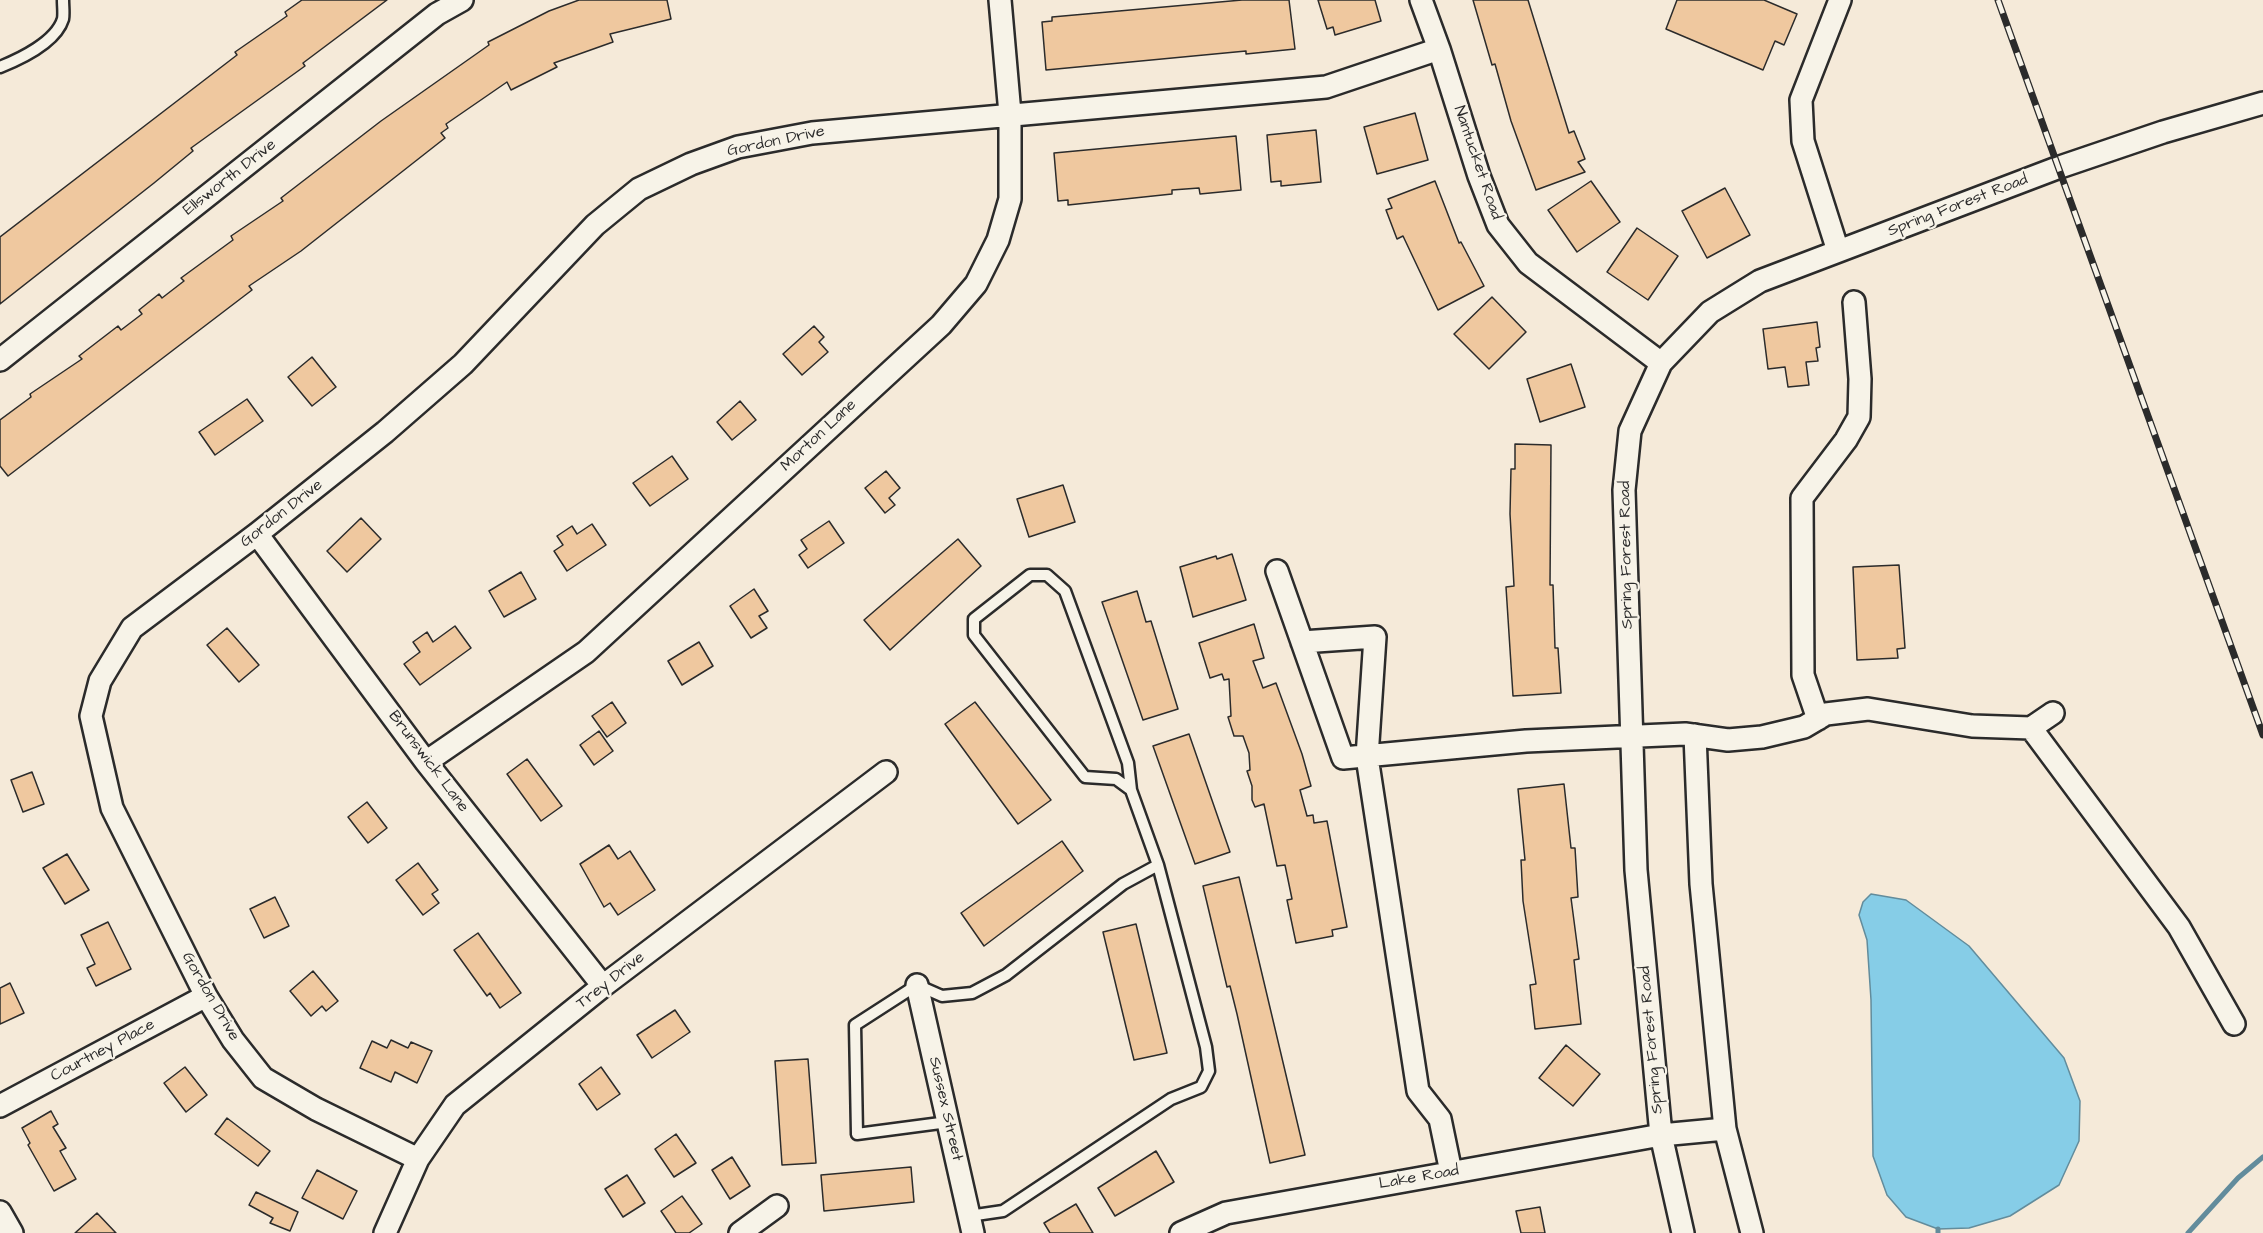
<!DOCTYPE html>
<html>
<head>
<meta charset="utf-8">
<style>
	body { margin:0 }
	canvas { display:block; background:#f5ead9 }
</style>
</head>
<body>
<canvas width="2263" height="1233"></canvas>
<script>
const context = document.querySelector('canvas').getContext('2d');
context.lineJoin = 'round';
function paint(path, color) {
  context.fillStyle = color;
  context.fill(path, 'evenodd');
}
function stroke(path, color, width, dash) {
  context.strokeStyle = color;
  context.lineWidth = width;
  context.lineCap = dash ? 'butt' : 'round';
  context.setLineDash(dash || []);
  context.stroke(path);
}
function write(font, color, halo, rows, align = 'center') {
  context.font = font + ' "Architects Daughter",sans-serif';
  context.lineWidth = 4.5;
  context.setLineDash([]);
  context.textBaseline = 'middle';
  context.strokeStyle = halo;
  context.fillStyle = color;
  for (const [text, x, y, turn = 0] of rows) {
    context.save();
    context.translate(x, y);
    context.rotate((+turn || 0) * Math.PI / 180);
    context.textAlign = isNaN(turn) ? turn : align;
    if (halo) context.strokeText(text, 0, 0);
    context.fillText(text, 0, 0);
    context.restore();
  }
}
const water = new Path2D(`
	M1871,894L1906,900L1969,946L2064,1058L2080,1101L2079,1141L2059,1185L2010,1216L1969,1228L1938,1229L1906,1217L1887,1195L1873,1156L1871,1000L1867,940L1859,915L1863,902Z`);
paint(water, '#86cde7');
stroke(water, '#628c9c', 1.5);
stroke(new Path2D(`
	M1938,1233V1229
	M2188,1233L2238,1178L2263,1157`), '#628c9c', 5);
const building = new Path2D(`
	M302,0H387L303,63L305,66L191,148L193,151L154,183L0,304V237L237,55L235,52L287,16L285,12Z
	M579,0H667L671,19L610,34L613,42L554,63L557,67L511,90L507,82L446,124L448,128L441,133L445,138L301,251L249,286L252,290L8,476L0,466V420L31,397L30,394L82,359L79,356L118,326L121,330L142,314L139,310L159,294L162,298L184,281L181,278L233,240L231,236L283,201L281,198L381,121L489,45L488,42L549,11Z
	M1242,0H1289L1295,49L1246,54V51L1046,70L1042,22L1052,21V17Z
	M1318,0H1375L1381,21L1335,35L1333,27L1327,29Z
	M1473,0H1528L1569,133L1574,131L1585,159L1578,162L1585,172L1536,190L1511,121L1495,64L1492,65Z
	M1677,0H1764L1797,14L1784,45L1775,41L1763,70L1666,29Z
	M1415,113L1428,160L1377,174L1364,127Z
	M1316,130L1321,182L1281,186V181L1271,182L1267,135Z
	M1236,136L1241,190L1200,194L1199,188L1172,190V194L1068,205V200L1058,201L1054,153Z
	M1435,181L1459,243L1461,242L1484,286L1438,310L1403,236L1397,239L1386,210L1392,208L1388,199Z
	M1591,181L1620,222L1577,252L1548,210Z
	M1725,188L1750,235L1707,258L1682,211Z
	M1637,228L1678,256L1648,300L1607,272Z
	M1492,297L1526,332L1489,369L1454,334Z
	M1817,322L1820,347L1816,348L1818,361L1806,362L1809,385L1788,387L1785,367L1768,369L1763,329Z
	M814,326L824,337L819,342L828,352L802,375L783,354Z
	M312,357L336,387L312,406L288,377Z
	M1571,364L1585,407L1540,422L1527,379Z
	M247,399L263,421L215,455L199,432Z
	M740,401L756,420L732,440L717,422Z
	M1515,444L1551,445L1550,585H1553L1555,648H1558L1561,693L1513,696L1506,587L1514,586L1510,514L1511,469H1515Z
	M672,456L688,479L650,506L633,483Z
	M886,471L900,488L889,498L895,505L885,513L865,488Z
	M1063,485L1075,522L1029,537L1017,499Z
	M361,518L381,539L347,572L327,551Z
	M829,521L844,543L808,568L799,555L807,549L801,540Z
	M592,524L606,545L567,571L554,551L563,545L557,536L572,526L577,534Z
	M958,539L981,566L890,650L864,620Z
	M1232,554L1246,600L1193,617L1180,567L1216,556L1217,559Z
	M1899,565L1905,648L1897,649L1898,658L1857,660L1853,567Z
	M521,572L536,599L504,617L489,591Z
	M754,589L768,611L759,616L767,628L751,638L730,606Z
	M1137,591L1146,622L1151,621L1178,709L1143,720L1102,602Z
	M1254,624L1264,658L1253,661L1263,688L1276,683L1302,754L1311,786L1300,790L1307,816L1313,815L1314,823L1327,821L1347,927L1332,930L1333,936L1296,943L1287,900L1292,899L1285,865L1277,866L1264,804L1255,807L1252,800V786L1247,771L1250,770L1249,753L1243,736H1234L1228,717L1231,716L1229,679L1224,680L1222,674L1210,678L1199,643Z
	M455,626L471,648L420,685L404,664L420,652L413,642L427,632L433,642Z
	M227,628L259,665L239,682L207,645Z
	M699,642L713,666L682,685L668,661Z
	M612,702L626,723L607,737L592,716Z
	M975,702L1051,800L1018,824L945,724Z
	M599,731L613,751L594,765L580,745Z
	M1189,734L1230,852L1195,864L1153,746Z
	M527,759L562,806L541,821L507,774Z
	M32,772L44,804L23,812L11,780Z
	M1564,784L1571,848H1575L1578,897L1571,898L1579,959L1574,960L1581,1024L1535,1029L1530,985L1536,984L1523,901L1521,860H1525L1518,789Z
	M367,802L387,828L368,843L348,817Z
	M1062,841L1083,871L984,946L961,913Z
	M609,845L618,859L630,851L655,890L618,915L610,903L604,907L580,864Z
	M67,854L89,890L65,904L43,868Z
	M418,863L438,890L432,894L439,903L423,915L396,880Z
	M1239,877L1305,1155L1270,1163L1237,1014L1230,986L1227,987L1203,886Z
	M275,897L289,926L264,938L250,909Z
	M108,922L131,969L96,986L87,968L95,964L81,935Z
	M1136,924L1167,1053L1134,1060L1103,932Z
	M478,933L521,993L500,1008L490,993L487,996L454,950Z
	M313,971L338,1001L326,1011L322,1006L311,1016L290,991Z
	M10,983L24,1013L0,1024V988Z
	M675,1010L690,1032L652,1058L637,1035Z
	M391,1040L408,1048L411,1042L432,1051L417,1083L395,1072L391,1082L360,1068L372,1041L387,1048Z
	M1566,1045L1600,1074L1573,1106L1539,1078Z
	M808,1059L816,1163L782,1165L775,1061Z
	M185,1067L207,1095L186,1112L164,1083Z
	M601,1067L620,1094L597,1110L579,1084Z
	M51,1111L58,1124L53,1127L66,1148L60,1151L76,1179L54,1191L28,1145L30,1143L22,1128Z
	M227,1118L270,1151L258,1166L215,1134Z
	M676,1134L696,1163L674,1177L655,1149Z
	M1156,1151L1174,1182L1115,1216L1098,1188Z
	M732,1157L750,1186L730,1199L712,1170Z
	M911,1167L914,1202L824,1211L821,1175Z
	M317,1170L357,1191L343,1219L302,1198Z
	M627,1175L645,1203L623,1217L605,1189Z
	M256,1192L298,1212L290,1231L270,1223L273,1218L249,1205Z
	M682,1196L702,1224L689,1233H676L661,1211Z
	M1076,1204L1093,1233H1050L1044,1223Z
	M1540,1207L1545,1233H1521L1516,1211Z
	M97,1213L116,1233H75Z`);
paint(building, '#efc89f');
stroke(building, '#2b2b2b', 1.5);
const service = new Path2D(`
	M0,67C20,59 56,42 63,19C64,14 63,6 63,0
	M1131,790L1128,763L1065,591L1047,575H1030L974,619V635L1085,777L1116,779L1131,790L1158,865
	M948,1122L857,1134L855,1025L917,985L942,996L972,993L1006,975L1123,884L1158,865L1206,1047L1209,1071L1201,1087L1171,1099L1003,1211L969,1216`);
const minor = new Path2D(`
	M1421,0L1439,49L1479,176L1498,225L1528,263L1661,363
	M1838,251L1803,141L1801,100L1840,0
	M0,360L437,14L462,0
	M257,534L426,762L603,986
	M1277,571L1343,758L1526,741L1685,734L1728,740L1762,737L1804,727L1826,714L1868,709L1972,726L2031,728L2053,713
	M1302,642L1375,637L1367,757L1418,1091L1440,1119L1451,1172
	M1818,719L1803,675L1802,498L1846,440L1859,417L1860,379L1854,302
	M2031,728L2179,927L2234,1024
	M1695,735L1701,884L1725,1129L1752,1233
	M426,762L586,652L941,325L976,284L998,240L1010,199V114L1000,0
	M917,985L973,1233
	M0,1106L206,996
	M418,1159L316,1109L263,1078L233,1040L206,996L112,808L91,716L100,681L132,628L257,534L385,432L463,364L595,225L639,189L691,164L738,147L812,133L1326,87L1439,49
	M0,1212L12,1233
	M385,1233L418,1159L455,1105L603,986L886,772
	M740,1233L777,1206
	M1181,1233L1226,1213L1661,1135L1725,1129
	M1683,1233L1661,1135L1636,870L1624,490L1630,431L1661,363L1710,312L1760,281L2057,168L2163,132L2263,103`);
stroke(service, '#2b2b2b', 15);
stroke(minor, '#2b2b2b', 26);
stroke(service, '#f7f3e8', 10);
stroke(minor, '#f7f3e8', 21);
const rail = new Path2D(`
	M1998,0L2263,735`);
stroke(rail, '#2b2b2b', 7);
stroke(rail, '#f7f3e8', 4.5, [14]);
write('16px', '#2b2b2b', '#f7f3e8', [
	["Gordon Drive",776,142,-12],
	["Nantucket Road",1477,163,71],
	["Ellsworth Drive",230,178,-38],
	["Spring Forest Road",1958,206,-21],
	["Morton Lane",819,436,-43],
	["Gordon Drive",282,514,-38],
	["Spring Forest Road",1627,555,-91],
	["Brunswick Lane",428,762,53],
	["Trey Drive",611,981,-38],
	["Gordon Drive",210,997,60],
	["Spring Forest Road",1652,1040,-95],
	["Courtney Place",103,1051,-28],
	["Sussex Street",945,1109,77],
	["Lake Road",1419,1178,-10]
]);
</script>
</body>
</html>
